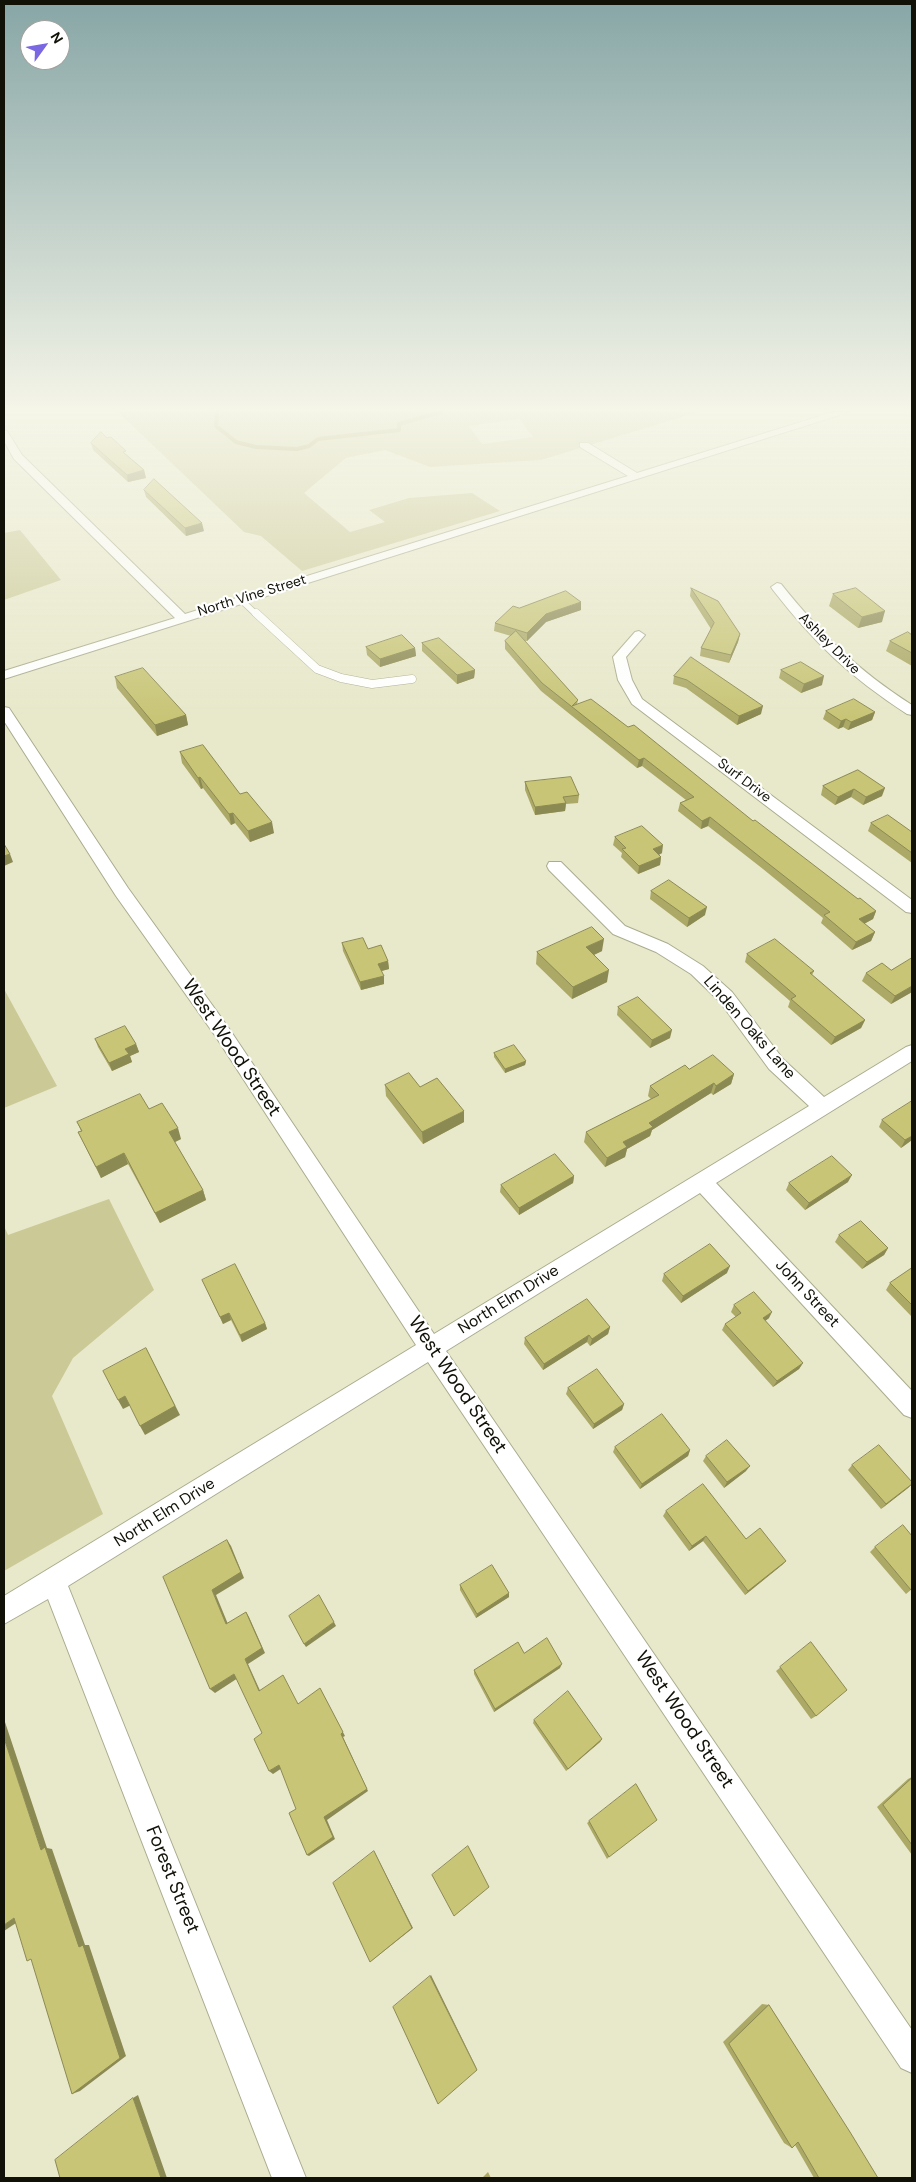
<!DOCTYPE html>
<html>
<head>
<meta charset="utf-8">
<style>
	body { margin:0 }
	#map { position:relative; width:916px; height:2182px; overflow:hidden; background:#e8e8cb; font-family:"DM Sans",sans-serif }
	canvas { display:block }
	.frame { position:absolute; inset:0; border:5px solid #111107; pointer-events:none }
	.north { position:absolute; left:20px; top:20px; width:50px; height:50px; box-sizing:border-box; background:#fff; border:1px solid #a0a09c; border-radius:50%; rotate:58deg; font-size:14px; font-weight:700; line-height:20px; text-align:center; color:#111107 }
	.north::after { content:''; display:block; margin:auto; width:18px; height:22px; background:#7a67e2; clip-path:polygon(50% 0,100% 100%,50% 72%,0 100%) }
</style>
</head>
<body>
<div id="map">
<canvas width="916" height="2182"></canvas>
<div class="frame"></div>
<div class="north">N</div>
</div>
<script>
const context = document.querySelector('canvas').getContext('2d');
context.lineJoin = 'round';
function paint(path, color) {
  context.fillStyle = color;
  context.fill(path, 'evenodd');
}
function stroke(path, color, width, dash) {
  context.strokeStyle = color;
  context.lineWidth = width;
  context.lineCap = dash ? 'butt' : 'round';
  context.setLineDash(dash || []);
  context.stroke(path);
}
function write(font, color, halo, rows, align = 'center') {
  context.font = font + ' "DM Sans",sans-serif';
  context.lineWidth = 4.5;
  context.setLineDash([]);
  context.textBaseline = 'middle';
  context.strokeStyle = halo;
  context.fillStyle = color;
  for (const [text, x, y, turn = 0] of rows) {
    context.save();
    context.translate(x, y);
    context.rotate((+turn || 0) * Math.PI / 180);
    context.textAlign = isNaN(turn) ? turn : align;
    if (halo) context.strokeText(text, 0, 0);
    context.fillText(text, 0, 0);
    context.restore();
  }
}
paint(new Path2D(`
	M118,412H698L541,460L430,467L385,450L346,458L304,493L350,532L385,522L369,510L409,498L472,493L500,511L302,571L261,536L244,532ZM519,419L533,437L482,444L469,426Z
	M20,530L61,580L4,600V533Z
	M4,989L57,1086L4,1108Z
	M109,1199L154,1290L73,1358L52,1396L103,1514L4,1571V1226L8,1235Z`), '#cbc996');
stroke(new Path2D(`
	M217,412L216,426L236,442L256,447L297,449L309,446L318,439L399,430V424L441,412`), '#959244', 4);
const serviceFar1 = new Path2D(`
	M241,600L257,615`);
const service = new Path2D(`
	M256,613L317,669L341,678L372,684L412,679`);
const minor = new Path2D(`
	M833,412H849L4,679V671L175,618L14,459L4,441V430L7,431L22,455L185,614L628,476L580,447V443H588L637,473Z
	M777,583L781,584C822,635 857,670 912,705V715L907,714C849,676 815,644 773,590L771,587Z
	M639,631L645,635L626,657L632,680L642,699L912,900V913L906,912L632,704L618,680L613,657L635,632Z
	M4,707L9,708L128,888L228,1027L434,1334L809,1106L769,1069L720,1002L691,974L656,952L613,934L549,870L547,866L549,862H561L625,926L668,944L703,966L732,992L783,1059L824,1097L906,1047L912,1045V1061L716,1183L912,1391V1418L904,1415L700,1193L446,1351L912,2030V2073L901,2068L428,1362L68,1586L306,2178H272L48,1599L4,1624V1596L416,1345L216,1037L116,896L4,721Z`);
stroke(serviceFar1, '#abab8f', 7);
stroke(service, '#abab8f', 9);
stroke(minor, '#abab8f', 2);
stroke(serviceFar1, '#fff', 5.5);
stroke(service, '#fff', 8);
paint(minor, '#fff');
paint(new Path2D(`
	M107,438L144,470L146,478L128,482L93,450L91,443Z
	M144,490L204,531L186,536L146,497Z
	M691,588L740,634L738,642L729,663L700,656L701,648L711,629L690,596Z
	M833,594L882,622L858,628L829,606Z
	M519,608L581,610L546,622L527,641H525L578,700L577,704L753,821L858,899L876,911L873,919L864,924L875,932L871,941L852,950L821,923L823,918L763,869L708,826L701,829L678,811L680,803L686,800L642,766L637,768L541,691L505,649V641L511,636L494,631L495,623Z
	M912,635V666L886,651L890,641Z
	M422,643L475,670L474,678L457,684L422,651Z
	M366,647L415,648L416,656L380,667L367,655Z
	M691,657L761,714L737,725L686,688L673,684L674,676Z
	M781,670L822,685L801,693L779,678Z
	M115,677L186,715L188,725L157,736L117,688Z
	M826,711L875,712L872,720L848,730L843,727L838,729L823,719Z
	M180,752L240,794L274,833L250,842L235,823L231,825L203,788L201,789L182,763Z
	M858,770L882,796L863,805L851,797L835,805L821,795L823,786Z
	M525,782L579,795L578,803L566,804L565,811L535,815L525,790Z
	M871,823L912,832V863L868,831Z
	M615,837L662,853L659,855L661,857L660,865L638,874L621,857L622,853L613,845Z
	M651,891L705,915L687,927L650,899Z
	M342,943L368,949L388,961L389,969L381,971L384,984L361,990L343,951Z
	M602,951L594,955L607,982L572,999L536,964L537,952Z
	M747,954L814,971L812,975L865,1020L861,1028L831,1045L788,1007L790,1001L745,962Z
	M866,973L912,992L891,1004L862,981Z
	M618,1007L670,1038L650,1048L617,1015Z
	M95,1039L136,1044L139,1052L130,1056L132,1062L112,1071L98,1047Z
	M494,1053L526,1061L525,1065L505,1073L494,1057Z
	M689,1069L734,1074L731,1084L713,1095L711,1093L652,1130L650,1136L627,1149L625,1157L605,1167L584,1142L586,1132L651,1099L648,1096L650,1086Z
	M385,1085L420,1087L464,1122L423,1144L386,1096Z
	M149,1109L181,1139L175,1142L203,1190L206,1200L160,1223L128,1164L101,1178L78,1132L81,1131L77,1122Z
	M882,1120L912,1140L901,1148L879,1127Z
	M574,1176L573,1183L519,1215L500,1192L501,1185Z
	M848,1182L805,1210L786,1190L789,1183Z
	M839,1235L888,1248L884,1255L862,1269L835,1242Z
	M912,1268V1317L886,1290L890,1283Z
	M727,1273L681,1303L662,1281L664,1274Z
	M202,1280L265,1323L267,1329L242,1342L231,1320L223,1324Z
	M734,1305L769,1318L765,1321L803,1363L799,1369L773,1387L722,1330L725,1324L736,1317L731,1312Z
	M610,1327L608,1334L590,1346L587,1342L543,1370L524,1344L525,1338Z
	M568,1388L624,1404L622,1410L593,1429L566,1394Z
	M615,1447L690,1450L688,1456L640,1489L613,1452Z
	M706,1456L746,1471L724,1488L703,1461Z
	M852,1465L912,1484L908,1488L881,1509L848,1470Z
	M666,1511L746,1539L786,1561L782,1565L745,1595L703,1541L689,1551L663,1516Z
	M875,1547L912,1589L906,1594L870,1552Z
	M460,1585L509,1593V1597L476,1618L460,1590Z
	M811,1642L816,1716L811,1719L776,1671Z
	M524,1653L560,1668L494,1712L474,1674V1670Z
	M534,1720L602,1739L600,1742L566,1771L533,1723Z
	M912,1777V1855L877,1807L908,1779Z
	M636,1784L609,1857L607,1859L587,1823Z
	M762,2004L769,2005L878,2178H814L795,2145L792,2148L784,2143L723,2042Z
	M488,2172L491,2178H482Z`), '#aca966');
paint(new Path2D(`
	M144,470L146,478L128,482L127,475Z
	M202,523L204,531L186,536L185,528Z
	M581,602V610L546,622L527,641V633L546,614Z
	M885,611L882,622L858,628L862,617Z
	M740,634L738,642L729,663L731,655Z
	M415,648L416,656L380,667V659Z
	M475,670L474,678L457,684V675Z
	M824,676L822,685L801,693L804,684Z
	M763,706L761,714L737,725L739,716Z
	M875,712L872,720L848,730L851,722Z
	M186,715L188,725L157,736L155,725Z
	M846,719L843,727L838,729L841,721Z
	M644,758L642,766L637,768L639,760Z
	M200,777L203,788L201,789L198,778Z
	M885,788L882,796L863,805L866,797Z
	M854,789L851,797L835,805L838,797Z
	M566,803L565,811L535,815V807Z
	M233,813L235,823L231,825L229,814Z
	M710,817L708,826L701,829L702,821Z
	M272,822L274,833L250,842L248,831Z
	M663,845L662,853L652,858L653,849Z
	M10,854L13,862L4,866V856Z
	M661,857L660,865L638,874L639,866Z
	M707,907L705,915L687,927L689,918Z
	M876,911L873,919L856,928L859,919Z
	M875,932L871,941L852,950L856,942Z
	M604,939L602,951L585,959L586,947Z
	M388,961L389,969L378,972V964Z
	M609,970L607,982L572,999L573,987Z
	M384,976V984L361,990L360,982Z
	M912,986V992L891,1004L895,996Z
	M865,1020L861,1028L831,1045L835,1037Z
	M672,1030L670,1038L650,1048L652,1040Z
	M136,1044L139,1052L130,1056L132,1062L112,1071L109,1063L125,1049Z
	M526,1061L525,1065L505,1073V1069Z
	M734,1074L731,1084L713,1095L716,1086Z
	M714,1083L711,1093L652,1130L650,1136L627,1149L625,1157L605,1167L607,1158L623,1142L649,1123Z
	M464,1111V1122L423,1144L422,1132Z
	M178,1128L181,1139L173,1143L169,1132Z
	M912,1136V1140L901,1148L905,1140Z
	M124,1153L128,1164L101,1178L96,1167Z
	M852,1175L848,1182L805,1210L809,1203Z
	M574,1176L573,1183L519,1215V1208Z
	M203,1190L206,1200L160,1223L155,1213Z
	M888,1248L884,1255L862,1269L867,1262Z
	M730,1266L727,1273L681,1303L683,1296Z
	M772,1312L769,1318L760,1325L763,1318Z
	M229,1313L231,1320L223,1324L220,1317Z
	M265,1323L267,1329L242,1342L240,1335Z
	M610,1327L608,1334L590,1346L592,1339Z
	M589,1335L587,1342L543,1370L544,1364Z
	M146,1348L180,1415L145,1435L140,1426Z
	M803,1363L799,1369L773,1387L777,1381Z
	M125,1396L131,1405L123,1409L118,1400Z
	M624,1404L622,1410L593,1429L594,1424Z
	M690,1450L688,1456L640,1489L642,1484Z
	M750,1466L746,1471L724,1488L727,1482Z
	M912,1484L908,1488L881,1509L886,1504Z
	M706,1536L703,1541L689,1551L692,1546Z
	M227,1540L231,1546L244,1578L216,1595L230,1629L226,1624L212,1590Z
	M786,1561L782,1565L745,1595L748,1591Z
	M509,1593V1597L476,1618L477,1614Z
	M246,1612L249,1617L265,1653L248,1664L262,1695L259,1691L245,1659Z
	M334,1622L336,1626L306,1647L304,1644Z
	M562,1664L560,1668L494,1712L495,1709Z
	M234,1674L238,1678L215,1693L210,1689Z
	M320,1688L345,1736L343,1737L368,1791L327,1820L335,1839L309,1856L307,1855Z
	M4,1719L47,1848L52,1849L85,1945H89L126,2056L80,2091L72,2094L41,1850L4,1738Z
	M602,1739L600,1742L566,1771L568,1769Z
	M279,1765L282,1768L273,1774L269,1771Z
	M374,1851L413,1928L370,1962Z
	M14,1918L22,1919L4,1931V1925Z
	M431,1975L476,2067L477,2070L430,1976Z
	M138,2095L167,2178H161L133,2098Z`), '#8c8a53');
const building = new Path2D(`
	M101,432L107,438L111,437L126,451L123,452L144,470L127,475L91,443Z
	M154,479L202,523L185,528L144,490Z
	M691,588L718,601L740,634L731,655L701,648L714,623Z
	M856,588L885,611L862,617L833,594Z
	M566,591L581,602L546,614L527,633L495,623L513,606L519,608Z
	M516,631L578,700L572,706L591,699L628,727L634,725L753,821L755,820L858,899L860,898L876,911L859,919L875,932L856,942L824,915L830,912L765,861L710,817L702,821L680,803L694,797L644,758L639,760L542,683L505,641Z
	M908,632L912,635V653L890,641Z
	M402,635L415,648L380,659L366,647Z
	M439,638L475,670L457,675L422,643Z
	M691,657L763,706L739,716L687,680L674,676Z
	M801,662L824,676L804,684L781,670Z
	M143,668L186,715L155,725L115,677Z
	M854,699L875,712L851,722L846,719L841,721L826,711Z
	M203,745L240,794L247,792L272,822L248,831L233,813L229,814L200,777L198,778L180,752Z
	M858,770L885,788L866,797L854,789L838,797L823,786Z
	M571,777L579,795L563,797L566,803L535,807L525,782Z
	M888,815L912,832V853L871,823Z
	M642,826L663,845L653,849L661,857L639,866L622,849L626,848L615,837Z
	M4,844L10,854L4,856Z
	M669,880L707,907L689,918L651,891Z
	M592,927L604,939L586,947L609,970L573,987L537,952Z
	M363,938L368,949L381,945L388,961L378,964L384,976L360,982L342,943Z
	M775,939L814,971L810,973L865,1020L835,1037L791,999L796,996L747,954Z
	M912,958V986L895,996L866,973L882,963L891,970Z
	M638,997L672,1030L652,1040L618,1007Z
	M125,1026L136,1044L125,1049L129,1054L109,1063L95,1039Z
	M514,1045L526,1061L505,1069L494,1053Z
	M713,1055L734,1074L716,1086L714,1083L649,1123L653,1127L623,1142L627,1147L607,1158L586,1132L659,1095L650,1086L685,1065L689,1069Z
	M409,1073L420,1087L437,1078L464,1111L422,1132L385,1085Z
	M140,1094L149,1109L162,1103L178,1128L169,1132L203,1190L155,1213L124,1153L96,1167L78,1132L82,1131L77,1122Z
	M912,1101V1136L905,1140L882,1120Z
	M555,1154L574,1176L519,1208L501,1185Z
	M832,1156L852,1175L809,1203L789,1183Z
	M861,1221L888,1248L867,1262L839,1235Z
	M710,1244L730,1266L683,1296L664,1274Z
	M235,1264L265,1323L240,1335L229,1313L220,1317L202,1280Z
	M912,1268V1305L890,1283Z
	M754,1292L772,1312L763,1318L803,1363L777,1381L725,1324L741,1313L734,1305Z
	M587,1299L610,1327L592,1339L589,1335L544,1364L525,1338Z
	M146,1348L175,1406L140,1426L125,1396L118,1400L103,1371Z
	M597,1369L624,1404L594,1424L568,1388Z
	M662,1414L690,1450L642,1484L615,1447Z
	M727,1440L750,1466L727,1482L706,1456Z
	M879,1445L912,1482V1484L886,1504L852,1465Z
	M703,1484L746,1539L760,1528L786,1561L748,1591L706,1536L692,1546L666,1511Z
	M903,1525L912,1536V1589L911,1590L875,1547Z
	M227,1540L241,1572L212,1590L226,1624L246,1612L262,1648L245,1659L259,1691L283,1675L298,1704L320,1688L343,1732L341,1734L367,1789L324,1817L333,1837L307,1855L289,1813L296,1809L279,1765L269,1771L254,1739L262,1733L234,1674L210,1689L163,1577Z
	M492,1565L509,1593L477,1614L460,1585Z
	M319,1595L334,1622L304,1644L289,1616Z
	M547,1638L562,1664L495,1709L474,1670L518,1642L524,1653Z
	M811,1642L847,1690L816,1716L780,1667Z
	M568,1691L602,1739L568,1769L534,1720Z
	M4,1738L41,1850L45,1847L79,1947L83,1945L120,2058L72,2094L31,1959L27,1961L14,1918L4,1925Z
	M912,1778V1845L883,1805Z
	M636,1784L657,1820L609,1857L589,1821Z
	M468,1846L489,1887L454,1916L432,1875Z
	M374,1851L412,1928L370,1962L333,1883Z
	M430,1976L477,2070L438,2104L393,2007Z
	M769,2005L850,2132L878,2178H819L798,2142L792,2148L729,2044Z
	M133,2098L161,2178H60L55,2160Z`);
paint(building, '#c8c577');
stroke(building, '#8c8a53', 1);
const sky = context.createLinearGradient(0, 0, 0, 718);
sky.addColorStop(0, '#87a6a6');
sky.addColorStop(0.57, '#f5f5e8');
sky.addColorStop(1, '#f5f5e800');
context.fillStyle = sky;
context.fillRect(0, 0, 916, 718);
write('14px', '#111107', '#fff', [
	["North Vine Street",252,596,-17],
	["Ashley Drive",829,644,45],
	["Surf Drive",744,781,37]
]);
write('16px', '#111107', '#fff', [
	["Linden Oaks Lane",749,1028,49],
	["John Street",807,1294,47],
	["North Elm Drive",509,1300,-32],
	["North Elm Drive",165,1513,-32]
]);
write('19px', '#111107', '#fff', [
	["West Wood Street",231,1048,56],
	["West Wood Street",457,1385,56],
	["West Wood Street",684,1720,56],
	["Forest Street",172,1880,68]
]);
</script>
</body>
</html>
